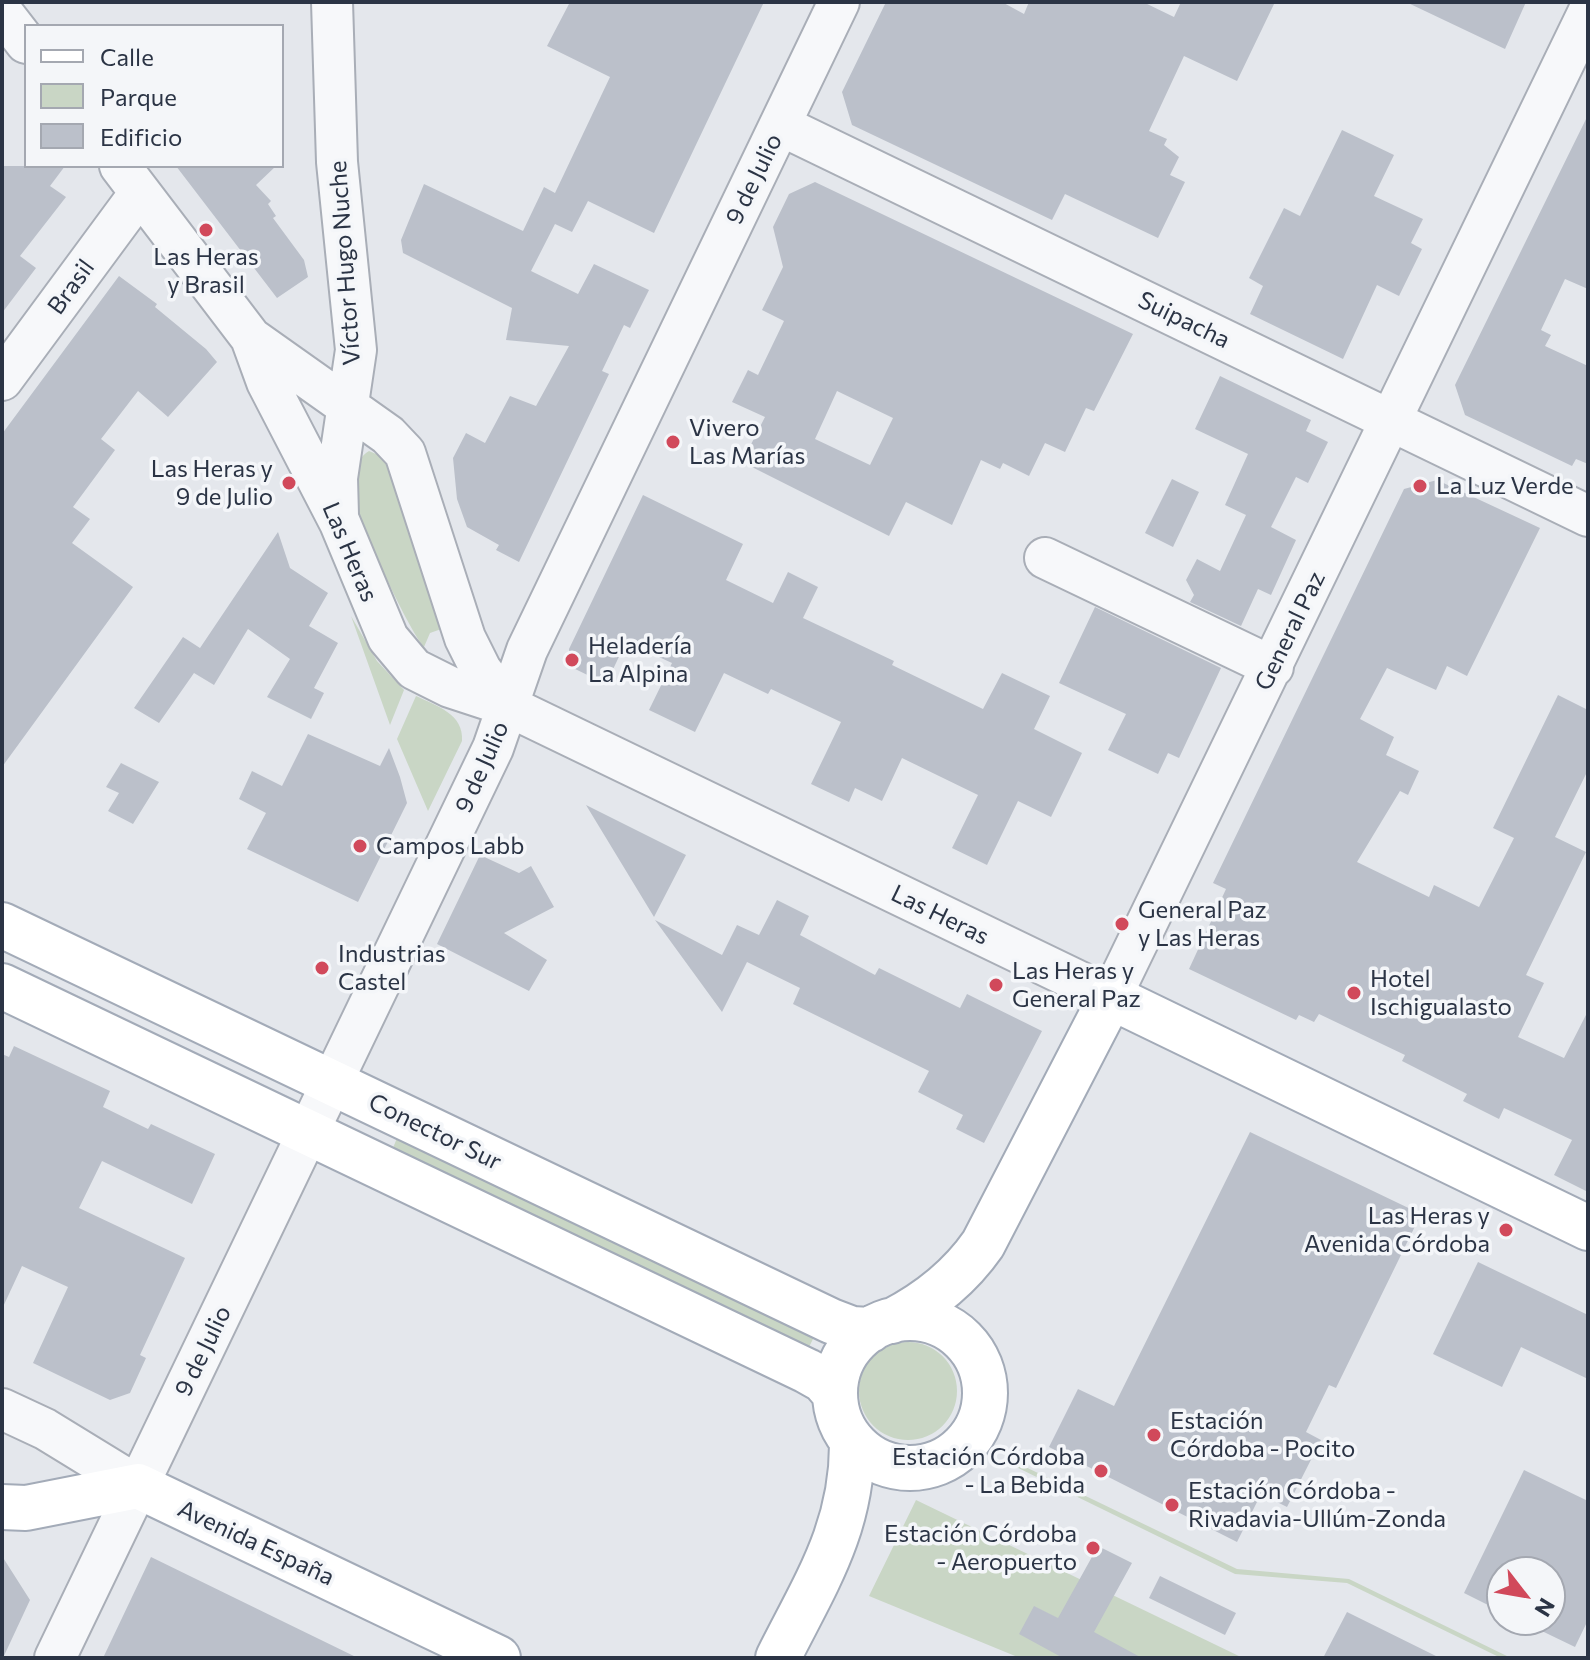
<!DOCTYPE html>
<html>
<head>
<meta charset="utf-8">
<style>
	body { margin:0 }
	#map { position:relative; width:1590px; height:1660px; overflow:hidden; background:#e4e7ec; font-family:Commissioner,sans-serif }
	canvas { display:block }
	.frame { position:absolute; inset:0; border:4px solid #2b3445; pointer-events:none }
	.legend { position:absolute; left:24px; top:24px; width:260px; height:144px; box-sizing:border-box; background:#f4f6f9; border:2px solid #a4a8b1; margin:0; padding:10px 14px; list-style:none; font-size:24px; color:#2b3445 }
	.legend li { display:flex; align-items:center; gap:16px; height:40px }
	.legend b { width:40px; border:2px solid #a4a8b1 }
	.north { position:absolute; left:1486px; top:1556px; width:80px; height:80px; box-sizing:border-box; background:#f4f6f9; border:2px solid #a4a8b1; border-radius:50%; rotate:121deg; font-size:22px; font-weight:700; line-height:32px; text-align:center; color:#2b3445 }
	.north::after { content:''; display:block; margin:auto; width:28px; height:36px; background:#d1495b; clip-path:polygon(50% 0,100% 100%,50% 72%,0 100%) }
</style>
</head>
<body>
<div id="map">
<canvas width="1590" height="1660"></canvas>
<div class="frame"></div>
<ul class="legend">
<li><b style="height:10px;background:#fff"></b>Calle</li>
<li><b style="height:22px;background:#c9d6c5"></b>Parque</li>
<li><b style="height:22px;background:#bbc0ca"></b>Edificio</li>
</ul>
<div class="north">N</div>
</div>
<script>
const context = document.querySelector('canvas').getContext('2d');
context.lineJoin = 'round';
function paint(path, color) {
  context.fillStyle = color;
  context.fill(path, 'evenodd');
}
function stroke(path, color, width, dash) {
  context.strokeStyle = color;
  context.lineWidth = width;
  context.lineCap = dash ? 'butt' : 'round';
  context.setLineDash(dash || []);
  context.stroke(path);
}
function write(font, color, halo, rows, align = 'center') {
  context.font = font + ' Commissioner,sans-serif';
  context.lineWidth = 7;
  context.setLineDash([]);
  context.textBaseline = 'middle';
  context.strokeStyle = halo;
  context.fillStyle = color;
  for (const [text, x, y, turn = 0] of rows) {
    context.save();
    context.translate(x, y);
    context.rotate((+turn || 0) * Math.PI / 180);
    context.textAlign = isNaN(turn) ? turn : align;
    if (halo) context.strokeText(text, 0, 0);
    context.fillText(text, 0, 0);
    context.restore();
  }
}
paint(new Path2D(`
	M369,451L388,459L447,627L430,633L424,647C408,629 357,519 354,495C353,480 356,458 369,451Z
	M351,616L377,661L404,690L390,725Z
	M416,696C437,706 464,714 462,741L428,811L397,739Z
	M397,1138L814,1337L809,1347L393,1148Z
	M859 1391a49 49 0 1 1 98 0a49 49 0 1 1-98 0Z
	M1011,1460L1237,1569L1349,1579L1511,1658H1501L1347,1583L1235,1574L1010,1464Z
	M916,1500L1243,1658H1020L869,1596Z`), '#c9d6c5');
paint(new Path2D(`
	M570,2H764L654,233L588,201L572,232L555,224L531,271L578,294L594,264L649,290L630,328L624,325L602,371L609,374L519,562L496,550L499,545L467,527L457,499L453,458L466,433L485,443L510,396L536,406L569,346L506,340L512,308L403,253L401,240L424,184L523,231L544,187L555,193L610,77L547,46Z
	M886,2H1002L1024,14L1029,2H1143L1174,17L1181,2H1275L1237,81L1184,56L1149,131L1167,139L1164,145L1179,157L1170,175L1185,182L1158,238L1065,194L1052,220L852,125L842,92Z
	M1406,2H1526L1505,49Z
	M1588,115V289L1565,279L1541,330L1551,335L1545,346L1588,366V464L1576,459L1572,466L1465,415L1455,385Z
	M1342,130L1394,155L1374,196L1423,219L1411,243L1422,249L1399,296L1377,285L1343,359L1250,314L1263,286L1249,278L1284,208L1300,216Z
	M2,166H65L50,186L66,197L20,256L36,268L2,313Z
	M176,166H276L256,185L271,201L268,204L276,216L273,218L304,260L308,277L277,298Z
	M815,182L1133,334L1094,411L1086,408L1065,452L1045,443L1029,476L1003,463L1000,469L981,460L952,525L906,502L889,536L742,462L765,417L732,402L748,370L758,375L784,321L762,310L783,267L773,227L789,194ZM837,391L893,418L870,465L815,439Z
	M119,276L157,304L155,307L206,349L217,362L168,417L138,391L101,439L115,450L73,507L90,519L72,543L133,587L2,767V434Z
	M1220,376L1311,420L1306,431L1328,442L1308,483L1296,477L1271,527L1296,540L1271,595L1258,589L1241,626L1190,602L1194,595L1186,580L1197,559L1220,571L1246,515L1225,505L1248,454L1195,429Z
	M1172,479L1199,492L1173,547L1145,533Z
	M1437,480L1540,528L1467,676L1447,666L1436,690L1387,668L1360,719L1394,737L1386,755L1419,771L1408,795L1400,791L1357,862L1429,897L1434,885L1479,907L1514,838L1493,828L1558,695L1588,710V770L1555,837L1586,852L1526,975L1544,983L1518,1037L1564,1058L1588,1011V1192L1554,1175L1572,1140L1504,1108L1499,1119L1463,1101L1467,1094L1402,1061L1405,1055L1319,1014L1314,1022L1299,1015L1296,1020L1189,969L1226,889L1213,883L1404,489Z
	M643,495L743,544L726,580L773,603L788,572L818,587L803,618L894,661L892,665L983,709L1002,673L1050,696L1034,729L1082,753L1051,817L1018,801L987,865L952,848L978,795L902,758L882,801L855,788L849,802L811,784L841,722L771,689L768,694L724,673L695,732L649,710L672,663L626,642L606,684L571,667L569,649Z
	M278,532L290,568L328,593L309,626L338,643L314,688L324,693L311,719L267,697L290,659L248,629L214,685L194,673L159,723L134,708L183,637L200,648Z
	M1095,607L1221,668L1179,758L1168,753L1158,774L1108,750L1126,714L1059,683Z
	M308,734L380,766L389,748L400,777L407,803L358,902L247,849L266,813L239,799L252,771L282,786Z
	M121,763L159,782L133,824L108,811L119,793L106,787Z
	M586,805L686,855L654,917Z
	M480,855L519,873L531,866L554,907L504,933L547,960L529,991L437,944Z
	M777,900L809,916L800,935L875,975L879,968L960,1008L967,994L1042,1031L984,1143L956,1129L963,1115L918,1092L929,1071L793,1004L800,988L747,962L722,1012L655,920L722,955L737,925L759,935Z
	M14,1046L110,1091L103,1107L148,1129L151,1124L215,1154L192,1204L102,1161L79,1208L185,1258L140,1355L146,1358L130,1393L110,1400L33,1363L68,1287L22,1266L2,1309V1054L9,1057Z
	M1250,1132L1421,1214L1336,1388L1329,1385L1306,1432L1321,1440L1287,1507L1261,1494L1237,1542L1049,1447L1078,1389L1114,1406Z
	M1478,1262L1588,1315V1379L1521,1347L1502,1387L1433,1354Z
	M1524,1470L1588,1501V1620L1575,1647L1519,1620H1550V1572H1502V1612L1464,1593Z
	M1098,1546L1132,1563L1094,1632L1142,1658H1063L1019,1634L1034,1606L1058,1618Z
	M2,1556L30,1600L3,1658H2Z
	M151,1557L280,1620L358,1658H103Z
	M1160,1576L1236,1613L1225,1635L1149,1598Z
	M1347,1612L1440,1658H1323Z`), '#bbc0ca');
const minor = new Path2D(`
	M332,2L337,162L356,350L337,478L338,515
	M2,12L26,43
	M780,125L1588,516
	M120,166L251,338L267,382L340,523L388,638L414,669L450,687L508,706L1111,997L1588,13
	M251,338L388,435L405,453L465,638L481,670L508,706
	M2,380L140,193
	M1045,558L1273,667
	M2,1409L45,1429L138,1486
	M55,1658L493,748L527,650L839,2`);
const major = new Path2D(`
	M2,925L831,1321L852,1329L870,1330
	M2,986L807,1371L823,1380L835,1394
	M835 1393a75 75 0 1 1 150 0a75 75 0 1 1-150 0Z
	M892,1321C927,1303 960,1277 983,1244L1111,997L1588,1228
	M2,1507L26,1508L138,1486L498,1658
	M778,1658C815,1584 853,1528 852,1441`);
stroke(minor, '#a9aeb7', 44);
stroke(major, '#a3abb8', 48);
stroke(minor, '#f7f8fa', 40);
stroke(major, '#fff', 44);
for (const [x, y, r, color] of [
	[206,230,8,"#d1495b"],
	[673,442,8,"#d1495b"],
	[289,483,8,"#d1495b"],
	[1420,486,8,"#d1495b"],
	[572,660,8,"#d1495b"],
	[360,846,8,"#d1495b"],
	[1122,924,8,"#d1495b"],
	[322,968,8,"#d1495b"],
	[996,985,8,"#d1495b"],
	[1354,993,8,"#d1495b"],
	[1506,1230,8,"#d1495b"],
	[1154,1435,8,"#d1495b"],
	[1101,1471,8,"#d1495b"],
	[1172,1505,8,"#d1495b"],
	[1093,1548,8,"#d1495b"]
]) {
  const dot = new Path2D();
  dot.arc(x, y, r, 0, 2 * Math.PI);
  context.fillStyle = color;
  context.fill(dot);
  stroke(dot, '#f4f6f9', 3);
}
write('24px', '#2b3445', '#f4f6f9', [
	["9 de Julio",754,179,-64],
	["Víctor Hugo Nuche",345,263,-94],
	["Brasil",71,287,-54],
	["Suipacha",1184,320,26],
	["Las Heras",350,552,67],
	["General Paz",1290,631,-64],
	["9 de Julio",482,767,-66],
	["Las Heras",940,915,26],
	["Conector Sur",435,1132,26],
	["9 de Julio",203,1351,-64],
	["Avenida España",256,1543,25]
]);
write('24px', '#2b3445', '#f4f6f9', [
	["Las Heras",206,257,"center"],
	["y Brasil",206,285,"center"],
	["Vivero",689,428],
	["Las Marías",689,456],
	["Las Heras y",273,469,"right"],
	["9 de Julio",273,497,"right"],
	["La Luz Verde",1436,486],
	["Heladería",588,646],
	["La Alpina",588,674],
	["Campos Labb",376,846],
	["General Paz",1138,910],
	["y Las Heras",1138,938],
	["Industrias",338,954],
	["Castel",338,982],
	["Las Heras y",1012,971],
	["General Paz",1012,999],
	["Hotel",1370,979],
	["Ischigualasto",1370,1007],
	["Las Heras y",1490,1216,"right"],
	["Avenida Córdoba",1490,1244,"right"],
	["Estación",1170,1421],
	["Córdoba - Pocito",1170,1449],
	["Estación Córdoba",1085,1457,"right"],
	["- La Bebida",1085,1485,"right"],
	["Estación Córdoba -",1188,1491],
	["Rivadavia-Ullúm-Zonda",1188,1519],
	["Estación Córdoba",1077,1534,"right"],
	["- Aeropuerto",1077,1562,"right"]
], 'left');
</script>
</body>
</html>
